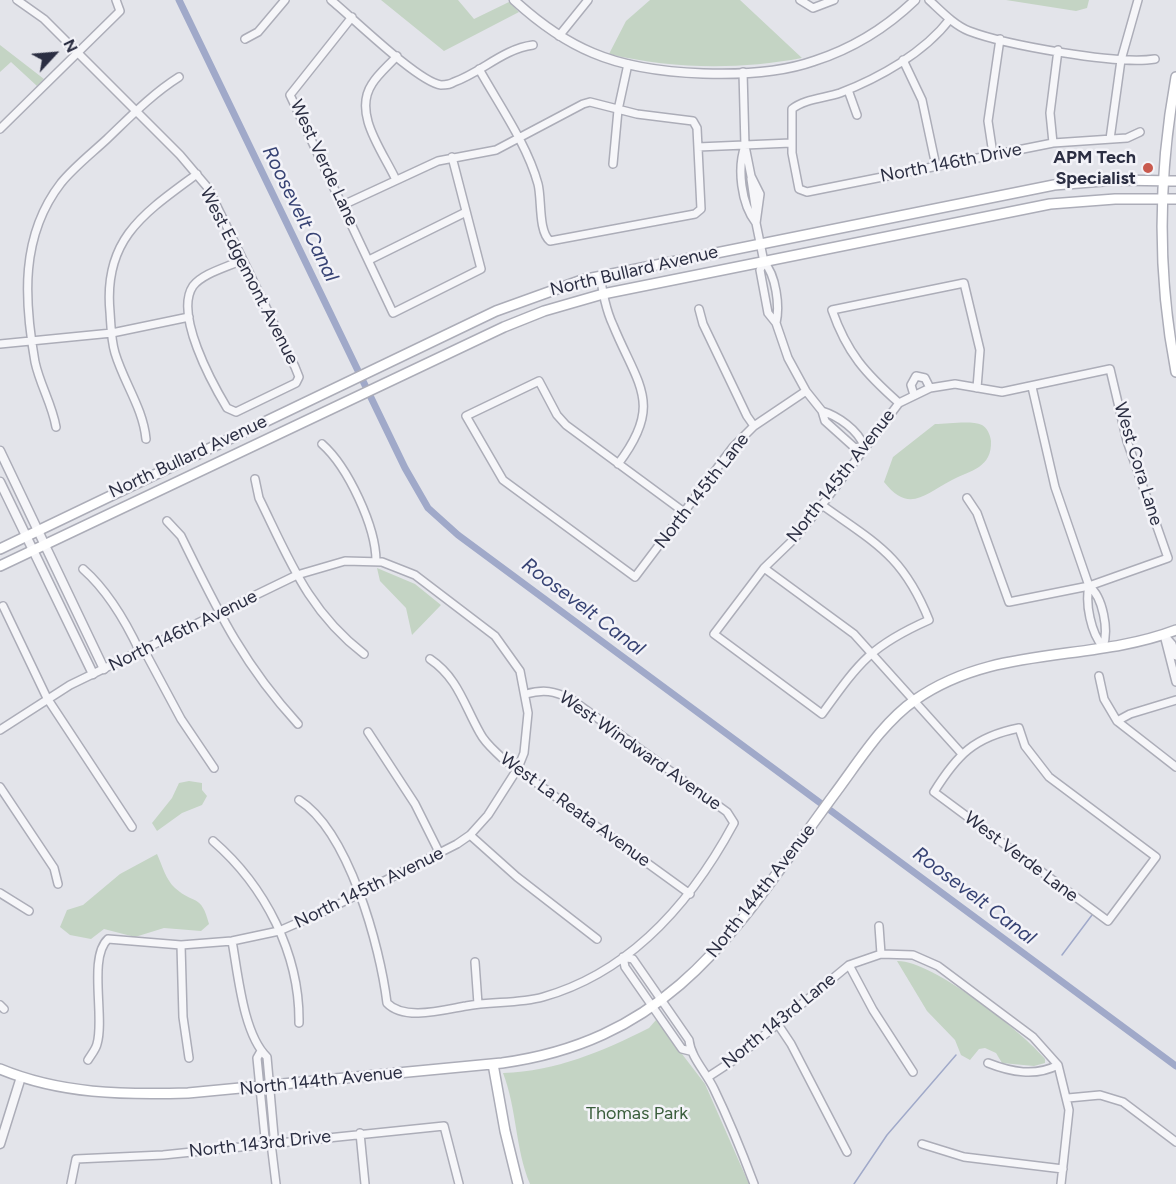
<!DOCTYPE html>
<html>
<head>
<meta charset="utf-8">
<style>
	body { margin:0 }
	#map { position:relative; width:1176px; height:1184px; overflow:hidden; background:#e3e4ea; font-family:Figtree,sans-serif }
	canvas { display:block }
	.north { position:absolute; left:24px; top:24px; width:60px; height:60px; -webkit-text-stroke:4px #f3f3f8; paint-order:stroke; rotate:64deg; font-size:16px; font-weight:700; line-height:24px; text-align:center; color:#2b2e42 }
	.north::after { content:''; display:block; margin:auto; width:21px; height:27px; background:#2b2e42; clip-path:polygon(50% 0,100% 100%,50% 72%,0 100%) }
</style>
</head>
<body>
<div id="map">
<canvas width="1176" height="1184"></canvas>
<div class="north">N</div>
</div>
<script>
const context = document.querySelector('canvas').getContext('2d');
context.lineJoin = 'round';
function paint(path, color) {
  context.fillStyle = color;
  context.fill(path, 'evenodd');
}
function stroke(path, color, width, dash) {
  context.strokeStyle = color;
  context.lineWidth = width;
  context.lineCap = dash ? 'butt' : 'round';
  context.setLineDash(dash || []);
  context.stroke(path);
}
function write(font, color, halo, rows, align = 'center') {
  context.font = font + ' Figtree,sans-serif';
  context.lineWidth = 5;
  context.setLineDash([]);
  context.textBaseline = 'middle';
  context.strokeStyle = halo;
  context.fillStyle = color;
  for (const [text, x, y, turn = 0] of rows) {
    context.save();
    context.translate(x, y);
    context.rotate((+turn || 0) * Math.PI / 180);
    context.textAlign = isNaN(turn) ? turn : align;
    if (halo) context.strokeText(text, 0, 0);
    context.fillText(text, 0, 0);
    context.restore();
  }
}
paint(new Path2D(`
	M381,0H458L474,19L509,2L519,12L444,51Z
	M650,0H740L802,58C738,70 672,69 609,54L626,21Z
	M1006,0H1089L1087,8L1076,11Z
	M0,45L44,79L37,86L11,62L0,72Z
	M935,424C948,424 971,420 982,425C987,428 990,434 991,441C992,468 971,470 952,480C925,494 909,514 884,482L893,457Z
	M377,568L415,584L441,605L412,635L406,608L380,581Z
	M189,781L202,783V790L207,796L202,805L182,813L157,831L152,823L172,798L179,783Z
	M157,854C162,865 166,880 175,888C194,905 201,893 209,924L201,931L164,928L135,937L104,929L91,939L70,935L60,927L67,910L83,905L120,874Z
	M897,961C932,960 1023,1032 1045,1059V1063L1034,1066L1002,1063L996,1053L985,1048L979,1049L970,1060L961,1055L955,1040L927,1011Z
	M656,1020L705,1084L749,1184H530C515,1148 517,1109 503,1073C557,1071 601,1052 649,1028Z`), '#c4d4c4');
stroke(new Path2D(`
	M1062,955L1092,915
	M854,1184L887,1135L956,1055`), '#a0a9c9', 1.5);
stroke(new Path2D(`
	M179,0L405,468L428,508L458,535L1176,1066`), '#a0a9c9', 7);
const minor = new Path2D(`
	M17,0L44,19L180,155L208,188L295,367L299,377L296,383L236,412L227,408C212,383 174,314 193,286C203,273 228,267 242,260
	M331,0C352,17 418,82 441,85C444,85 451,84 454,82C482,72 503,49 533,45
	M800,0L813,8L834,0
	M929,0C941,11 954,25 969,31C1006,45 1117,65 1155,59
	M352,17L290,95L393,313L481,269L452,157
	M950,19C924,53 879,78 840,93C825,98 804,99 792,109V153L799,189L807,192L1053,143L1127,138L1140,132
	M559,36L588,0
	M245,39L258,32L285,0
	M903,60L922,100L936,166
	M743,72L745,146L751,176L760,194L756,223L764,262
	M848,90L857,115
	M0,129L116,15L120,11L116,0
	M1110,139L1121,60L1138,0
	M1053,143L1050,113L1058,50
	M745,146C737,168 741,204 756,223
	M698,147L791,143
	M993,154L988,121L1000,39
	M613,164L618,110L628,64
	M751,179L756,213
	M396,180C384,153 352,114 372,84C378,74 389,65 397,56
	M343,205L438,161L496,150L583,104L590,102L637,114L693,121L697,128L701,209L695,214L550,241C538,231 542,199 538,184C527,144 499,105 479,69
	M369,260L466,212
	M764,262L760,270L768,313L776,323L788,358L806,391L822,411L825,421L855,448L864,446C858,430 838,416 822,411
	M764,262C776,275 780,306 776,323
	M600,276C603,293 606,310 613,325C638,386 664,404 618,464
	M699,309L703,324L747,416L754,426
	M0,344L112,333L189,317
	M1032,387L1055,487L1089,586C1085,604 1091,633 1103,647
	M914,395L911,385L916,376L925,378L930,388
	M899,403C865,373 847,353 832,310L964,283L980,350L977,388
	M56,427C52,404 40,385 35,362C24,300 20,236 61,183C74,167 92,153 107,139C130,117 152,94 179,77
	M146,439C143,408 124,383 115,353C111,340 111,326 110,312C103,239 144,213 197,174
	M322,444C348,467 376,527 376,561
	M255,479L259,498C289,559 308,611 364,654
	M822,505C875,543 903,555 929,620C870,646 859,663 822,714L714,634L764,568L794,539L822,505L899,403L930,388L955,384L1002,392L1110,369L1127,441L1168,558L1089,586L1009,602L977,513L967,498
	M684,512L566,425L557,415L539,381L466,416L503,480L635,577L733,447L754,426L806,391
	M167,521L181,536C217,609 242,663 298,724
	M764,568L854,634L962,754
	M83,569C108,591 126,622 140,652
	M1089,586C1103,597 1109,630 1103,647
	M3,606L47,698L132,827
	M1164,635L1176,682
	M1164,635L1172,644L1176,656
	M144,650L181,719L214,768
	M430,659C458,678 464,705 480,733C485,743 494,750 502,758L690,894
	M1099,676L1104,699L1117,721L1176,767
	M1117,721L1130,714L1176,700
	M1019,728L1025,746L1049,777L1156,857L1108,921L934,792C957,755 974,737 1019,728Z
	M0,730L70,685L297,575L345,561L382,562L415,575L495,636L520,671L528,713L524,753L518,768L488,815L470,835L457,844L327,910L279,931L232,941L181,945L108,939C88,957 105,1018 97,1044C96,1049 91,1055 88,1060
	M368,732L415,804L440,854
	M0,787L54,868L58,884
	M299,800C349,832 380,946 387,1003C404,1021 443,1010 466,1006C491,1001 518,1004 543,997C631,972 692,901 734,823L727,812L571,699C554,691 544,689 526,694
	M470,835L517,877L597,939
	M213,841C265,886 300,954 299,1023
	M0,893L29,911
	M879,926L881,954
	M232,941C238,973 243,1034 267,1057L274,1136L271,1143L276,1184
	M181,945L183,1017L189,1058
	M475,962L478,1004
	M849,965L873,1010L913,1072
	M0,1005L4,1009
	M777,1023L791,1044L847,1152
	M261,1051L257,1058L265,1138L271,1143
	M690,1051L682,1049L625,967L623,957L633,959L689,1040C691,1058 706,1072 714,1089C729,1120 742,1152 754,1184
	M988,1063C1011,1072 1035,1077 1058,1065
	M708,1077L734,1060L849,965L881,954L913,955L938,966L1033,1037L1058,1065L1069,1110L1061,1184
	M1068,1098L1100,1095L1123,1102L1176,1142
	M360,1133L365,1184
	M922,1144L964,1157L1063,1169
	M71,1184L76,1159L163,1155L444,1126L459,1184`);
const tertiary = new Path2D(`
	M514,0C538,22 564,41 593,53C649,77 757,81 814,61C851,49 887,27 915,0
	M0,451L104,669
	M0,482L93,674
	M0,1144L21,1077`);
const secondary = new Path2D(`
	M1176,77C1158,175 1157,274 1176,372
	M0,549L496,311L582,280L1054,185L1116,180L1176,181
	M0,566L504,327L544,311L603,294L1050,204L1115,199H1176
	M493,1064L505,1131L518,1184
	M0,1069C60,1094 124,1095 188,1093L502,1063C676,1039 738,925 833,796C858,763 881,724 915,700C995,644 1089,663 1176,630`);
stroke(minor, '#acadb8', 10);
stroke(tertiary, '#acadb8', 11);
stroke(secondary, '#acadb8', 12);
stroke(minor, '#f6f6f9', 7);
stroke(tertiary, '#f6f6f9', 8);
stroke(secondary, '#fff', 9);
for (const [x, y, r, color] of [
	[1148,168,6,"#c95a4e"]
]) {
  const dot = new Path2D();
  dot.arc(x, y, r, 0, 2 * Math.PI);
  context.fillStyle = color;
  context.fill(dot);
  stroke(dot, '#f3f3f8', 2);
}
write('bold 18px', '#2b2e42', '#f3f3f8', [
	["APM Tech",1136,158],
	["Specialist",1136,179]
], 'right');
write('18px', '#2b2e42', '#f3f3f8', [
	["West Verde Lane",324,163,65],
	["North 146th Drive",951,163,-11],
	["North Bullard Avenue",634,271,-13],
	["West Edgemont Avenue",249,276,63],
	["North Bullard Avenue",188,457,-25],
	["West Cora Lane",1138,464,73],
	["North 145th Avenue",841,476,-52],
	["North 145th Lane",702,491,-52],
	["North 146th Avenue",183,631,-26],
	["West Windward Avenue",640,751,35],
	["West La Reata Avenue",575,810,36],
	["West Verde Lane",1021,857,37],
	["North 145th Avenue",369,888,-26],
	["North 144th Avenue",761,891,-52],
	["North 143rd Lane",779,1021,-39],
	["North 144th Avenue",321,1081,-6],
	["North 143rd Drive",260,1144,-6]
]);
write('18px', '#395d3b', '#f3f3f8', [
	["Thomas Park",637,1114]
]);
write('italic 20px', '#374374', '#f3f3f8', [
	["Roosevelt Canal",300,214,64],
	["Roosevelt Canal",583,607,37],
	["Roosevelt Canal",974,896,37]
]);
</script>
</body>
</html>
